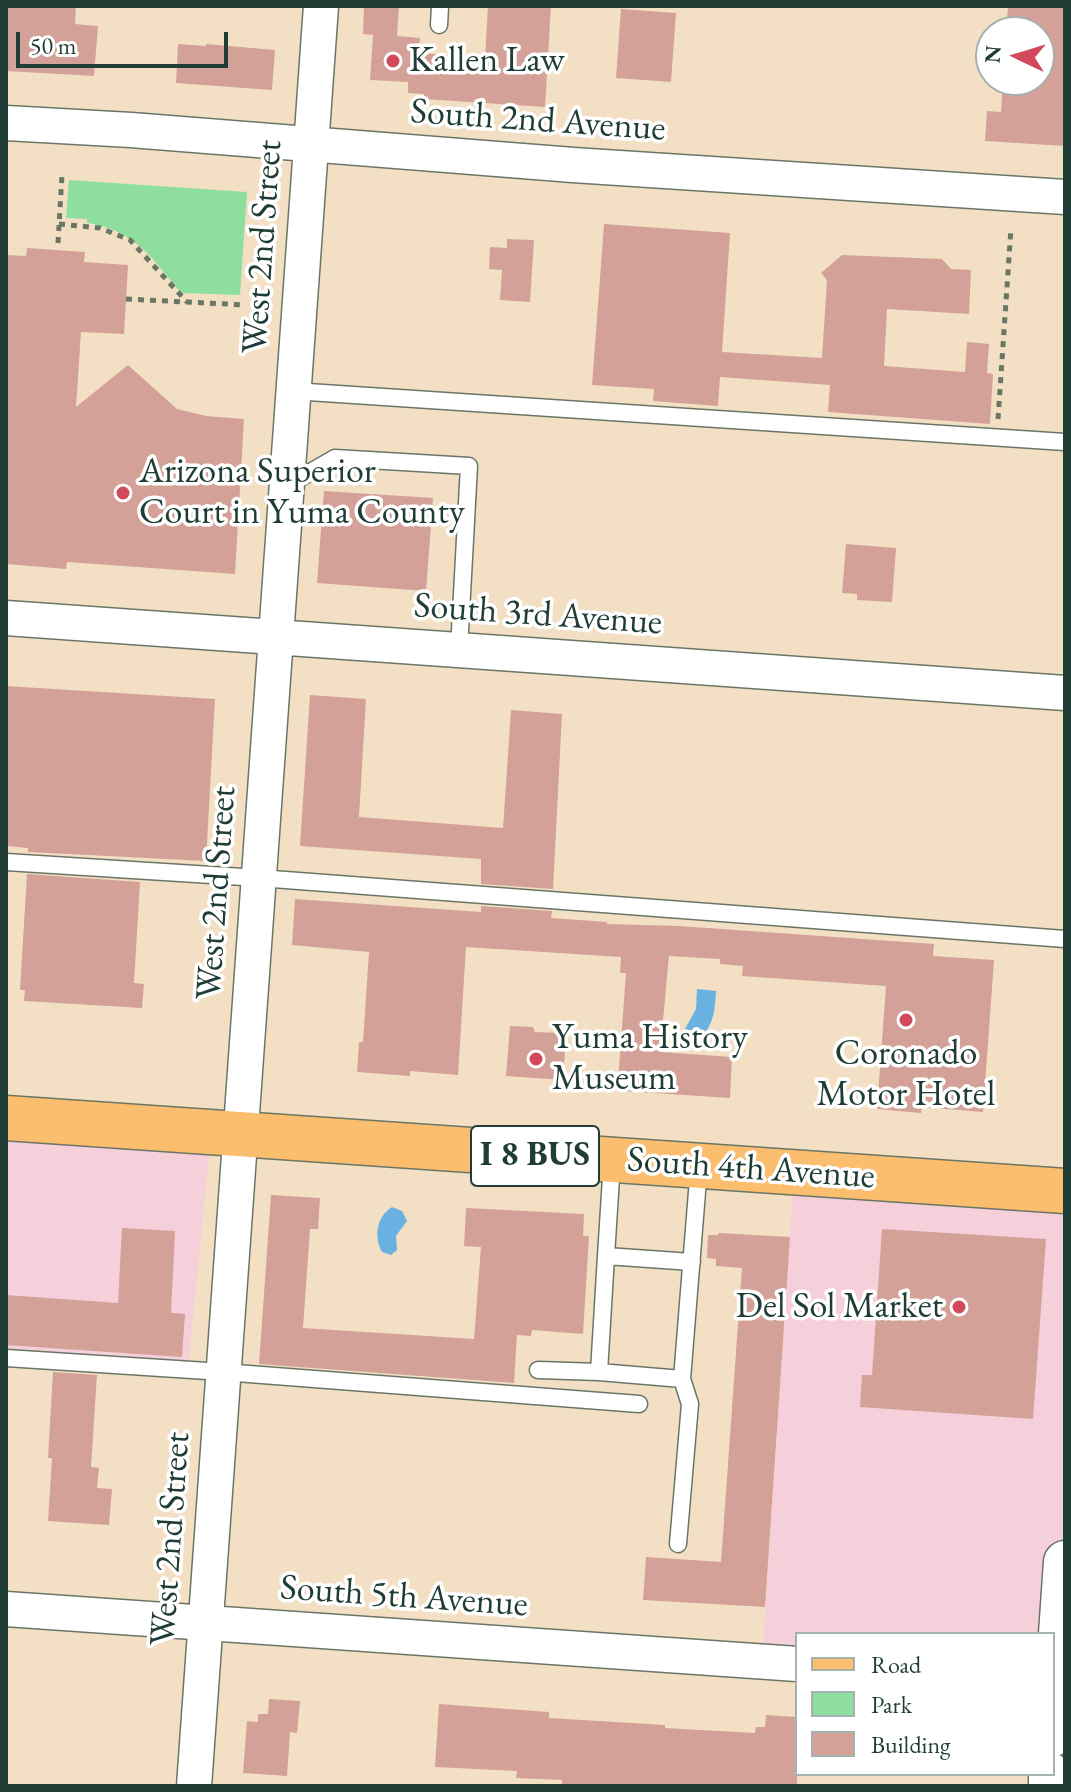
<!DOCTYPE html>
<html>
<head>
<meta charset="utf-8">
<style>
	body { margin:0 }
	#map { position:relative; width:1071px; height:1792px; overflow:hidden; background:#f3e0c4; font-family:"EB Garamond",serif }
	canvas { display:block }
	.frame { position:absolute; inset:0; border:8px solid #1f3d34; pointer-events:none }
	.legend { position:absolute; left:795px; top:1632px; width:260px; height:144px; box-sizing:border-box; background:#fff; border:2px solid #a5b1ae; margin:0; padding:10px 14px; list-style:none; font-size:24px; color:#1f3d34 }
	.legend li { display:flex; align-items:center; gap:16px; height:40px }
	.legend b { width:40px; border:2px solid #a5b1ae }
	.north { position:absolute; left:975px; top:16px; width:80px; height:80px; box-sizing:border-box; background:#fff; border:2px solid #a5b1ae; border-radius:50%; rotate:274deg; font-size:22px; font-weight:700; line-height:32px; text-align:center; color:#1f3d34 }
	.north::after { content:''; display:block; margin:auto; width:28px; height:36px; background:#d1495b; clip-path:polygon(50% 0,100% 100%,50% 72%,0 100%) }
	.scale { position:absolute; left:16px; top:32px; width:212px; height:36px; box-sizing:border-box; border:4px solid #1f3d34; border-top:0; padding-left:10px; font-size:24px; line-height:28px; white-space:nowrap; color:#1f3d34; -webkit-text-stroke:6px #fff; paint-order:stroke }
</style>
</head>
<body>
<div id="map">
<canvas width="1071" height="1792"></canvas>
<div class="frame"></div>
<ul class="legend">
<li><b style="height:10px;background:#fbbd6e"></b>Road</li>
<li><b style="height:22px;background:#8edf9f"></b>Park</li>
<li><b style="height:22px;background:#d3a198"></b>Building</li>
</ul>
<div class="north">N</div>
<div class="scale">50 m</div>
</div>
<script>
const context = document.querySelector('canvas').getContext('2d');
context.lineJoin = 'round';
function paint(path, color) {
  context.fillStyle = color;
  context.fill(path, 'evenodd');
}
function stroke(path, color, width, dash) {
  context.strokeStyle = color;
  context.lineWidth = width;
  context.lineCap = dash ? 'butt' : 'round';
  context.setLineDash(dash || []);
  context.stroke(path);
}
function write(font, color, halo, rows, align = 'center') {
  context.font = font + ' "EB Garamond",serif';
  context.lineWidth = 7;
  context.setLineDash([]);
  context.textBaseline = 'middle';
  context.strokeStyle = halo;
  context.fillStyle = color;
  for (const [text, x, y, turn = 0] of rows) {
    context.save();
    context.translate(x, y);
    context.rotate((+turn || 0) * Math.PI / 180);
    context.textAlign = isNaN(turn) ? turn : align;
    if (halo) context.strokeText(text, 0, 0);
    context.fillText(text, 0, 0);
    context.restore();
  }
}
paint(new Path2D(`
	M6,1118L211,1133L188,1369L6,1358Z
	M794,1172L1065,1191V1561L1053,1634H797V1664L762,1662Z`), '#f5cfda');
paint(new Path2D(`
	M69,180L247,192L240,295L181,293C152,258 135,230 87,223V219L66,218Z`), '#8edf9f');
paint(new Path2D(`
	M697,989L716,991C715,1009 714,1026 699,1039L689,1037L685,1029L696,1009Z
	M392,1207L402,1211L407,1221L396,1236L397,1250L391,1255L382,1252C374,1237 376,1217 392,1207Z`), '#68b1e0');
paint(new Path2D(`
	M6,6H76L75,24L98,26L94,76L6,71Z
	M364,6H399L397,36L420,38L419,53L485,57L488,6H551L545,107L423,99L424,94L408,93V82L370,80L373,35L363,34Z
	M1008,6H1065V146L985,141L987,111L1001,112L1003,80H1039V32H1006Z
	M621,9L676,13L671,82L616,78Z
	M178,44L206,46V44L275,50L272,90L176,83Z
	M604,224L730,233L722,352L822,358L827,280L821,273L842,255L942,259L951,269L971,270L969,314L887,309L884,366L965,372L967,342L989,344L987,373L993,374L990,424L828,412L830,385L720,377L718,406L653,401L654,389L592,385Z
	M507,239L534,240L530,302L500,300L502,270L489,269L490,247L507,248Z
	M27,248L85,252L84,262L128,265L124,334L81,332L76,407L128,365L177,409L206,416L244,419L235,574L67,562L66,569L6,564V255L26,256Z
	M324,491L433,498L426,591L317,583Z
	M846,544L896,548L892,602L857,600V594L842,593Z
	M6,686L215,699L206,861L28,852V848L6,846Z
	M310,695L366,699L359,817L503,828L511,710L562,714L553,889L481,884V859L300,846Z
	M27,874L140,882L134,983L144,984L142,1008L24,1001L25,990H20Z
	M295,899L481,912V906L552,911L551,918L607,922V924L679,926L934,944L933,956L994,960L983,1112L922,1107L921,1113L877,1109L886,986L742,976L743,966L720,964V959L669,956L660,1052L732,1057L730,1098L623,1091L624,1082L618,1081L626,973H620L621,957L466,947L458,1075L410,1071V1076L357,1072L359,1042H363L369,952L292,945Z
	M510,1026L533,1027L535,1032L561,1033L562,1037H566L563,1080L506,1076Z
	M271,1195L320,1198L318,1229H310L303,1328L474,1339L481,1247L464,1246L466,1208L584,1214L583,1236H589L583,1334L532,1330L531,1336L517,1335L514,1383L259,1364Z
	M122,1228L175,1231L171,1313L185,1314L182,1357L6,1345V1295L118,1303Z
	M882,1229L1046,1239L1033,1419L860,1407L862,1375H872Z
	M719,1233L790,1237L765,1607L643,1600L646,1557L721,1562L742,1268L716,1266V1259L707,1258L708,1235H718Z
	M53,1372L97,1375L91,1467L99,1468L97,1488L112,1489L109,1525L48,1521L52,1458H48Z
	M269,1699L300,1701L297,1733L290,1732L287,1776L243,1773L247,1721L258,1722V1714H268Z
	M439,1704L549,1712V1718L665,1725V1728L755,1733L756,1727H765L766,1715L797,1717V1786H562V1780L516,1778L517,1771L435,1767Z`), '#d3a198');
const service = new Path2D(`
	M439,25L440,6
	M293,391L1065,442
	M288,485L335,458L469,466L459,649
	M6,862L259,878L1065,939
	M606,1256L612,1162
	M6,1358L223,1372L639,1404
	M538,1370L599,1372
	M682,1379L599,1372L606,1256L692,1262
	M678,1544L690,1404L682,1379L699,1167`);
const minor = new Path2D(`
	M6,123L131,130L573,165L1065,197
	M6,618L1065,693
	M6,1609L797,1664
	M194,1786L321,6`);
const tertiary = new Path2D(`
	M1053,1735L1065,1562
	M1050,1786V1774`);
const primary = new Path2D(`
	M6,1118L1065,1191`);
stroke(service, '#697666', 19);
stroke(minor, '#697666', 37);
stroke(tertiary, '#697666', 45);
stroke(primary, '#697666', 47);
stroke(new Path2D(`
	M59,224L100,228L130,240L187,302
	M58,243L62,175
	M126,299L246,305
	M998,419L1011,228`), '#697666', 5, [6, 6]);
stroke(service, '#fff', 16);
stroke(minor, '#fff', 34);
stroke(tertiary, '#fff', 42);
stroke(primary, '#fbbd6e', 44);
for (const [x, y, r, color] of [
	[393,61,8,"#d1495b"],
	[123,493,8,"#d1495b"],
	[906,1020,8,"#d1495b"],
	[536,1059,8,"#d1495b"],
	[959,1307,8,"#d1495b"]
]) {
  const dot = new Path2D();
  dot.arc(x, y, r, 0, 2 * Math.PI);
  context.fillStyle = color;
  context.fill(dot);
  stroke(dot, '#fff', 3);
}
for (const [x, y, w] of [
	[535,1156,128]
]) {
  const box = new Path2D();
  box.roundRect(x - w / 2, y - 30, w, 60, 6);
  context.fillStyle = '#fff';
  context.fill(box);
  stroke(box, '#1f3d34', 2);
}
write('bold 34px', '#1f3d34', null, [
	["I 8 BUS",535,1156]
]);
write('36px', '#1f3d34', '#fff', [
	["Kallen Law",409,61],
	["Arizona Superior",139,472],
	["Court in Yuma County",139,513],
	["Yuma History",552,1038],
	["Museum",552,1079],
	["Coronado",906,1054,"center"],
	["Motor Hotel",906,1095,"center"],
	["Del Sol Market",943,1307,"right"]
], 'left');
write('36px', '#1f3d34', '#fff', [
	["South 2nd Avenue",538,121,4],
	["West 2nd Street",263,247,-86],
	["South 3rd Avenue",538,615,4],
	["West 2nd Street",217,893,-86],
	["South 4th Avenue",751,1169,4],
	["West 2nd Street",171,1539,-86],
	["South 5th Avenue",404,1597,4]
]);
</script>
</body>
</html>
